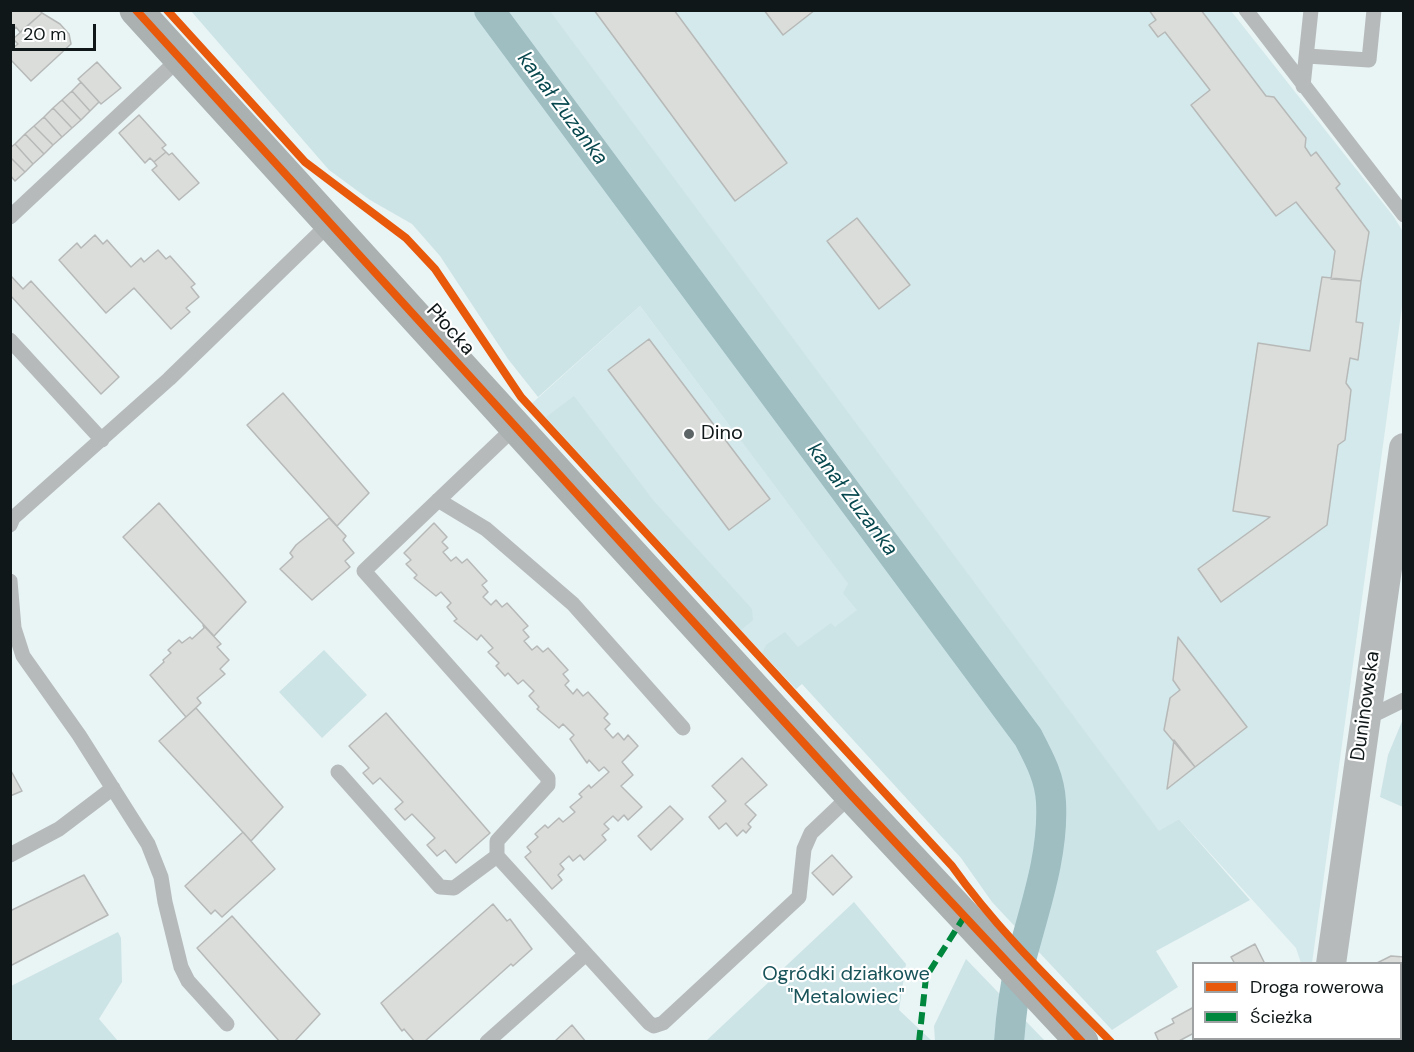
<!DOCTYPE html>
<html>
<head>
<meta charset="utf-8">
<style>
	body { margin:0 }
	#map { position:relative; width:1414px; height:1052px; overflow:hidden; background:#e9f4f5; font-family:"DM Sans",sans-serif }
	canvas { display:block }
	.frame { position:absolute; inset:0; border:12px solid #101718; pointer-events:none }
	.legend { position:absolute; left:1192px; top:962px; width:210px; height:78px; box-sizing:border-box; background:#fff; border:2px solid #9fa2a3; margin:0; padding:8px 10px; list-style:none; font-size:18px; color:#101718 }
	.legend li { display:flex; align-items:center; gap:12px; height:30px }
	.legend b { width:30px; border:2px solid #9fa2a3 }
	.scale { position:absolute; left:12px; top:24px; width:84px; height:27px; box-sizing:border-box; border:3px solid #101718; border-top:0; padding-left:8px; font-size:18px; line-height:21px; white-space:nowrap; color:#101718; -webkit-text-stroke:4px #fff; paint-order:stroke }
</style>
</head>
<body>
<div id="map">
<canvas width="1414" height="1052"></canvas>
<div class="frame"></div>
<ul class="legend">
<li><b style="height:8px;background:#e8590c"></b>Droga rowerowa</li>
<li><b style="height:8px;background:#00873e"></b>Ścieżka</li>
</ul>
<div class="scale">20 m</div>
</div>
<script>
const context = document.querySelector('canvas').getContext('2d');
context.lineJoin = 'round';
function paint(path, color) {
  context.fillStyle = color;
  context.fill(path, 'evenodd');
}
function stroke(path, color, width, dash) {
  context.strokeStyle = color;
  context.lineWidth = width;
  context.lineCap = dash ? 'butt' : 'round';
  context.setLineDash(dash || []);
  context.stroke(path);
}
function write(font, color, halo, rows, align = 'center') {
  context.font = font + ' "DM Sans",sans-serif';
  context.lineWidth = 4.5;
  context.setLineDash([]);
  context.textBaseline = 'middle';
  context.strokeStyle = halo;
  context.fillStyle = color;
  for (const [text, x, y, turn = 0] of rows) {
    context.save();
    context.translate(x, y);
    context.rotate((+turn || 0) * Math.PI / 180);
    context.textAlign = isNaN(turn) ? turn : align;
    if (halo) context.strokeText(text, 0, 0);
    context.fillText(text, 0, 0);
    context.restore();
  }
}
paint(new Path2D(`
	M549,11H1231L1394,217L1403,232V299L1312,963H1301L1296,948L1179,819L1159,832Z
	M640,306L873,617L796,689L529,406Z`), '#d4e9eb');
paint(new Path2D(`
	M191,11H550L1159,831L1179,819L1250,900L1156,951L1178,987L1112,1030L992,902L961,858L802,684L796,689L762,653L766,645L785,632L798,647L831,623L835,627L857,610L843,593L848,584L640,306L538,397L508,359L440,256L412,224L370,200L329,170Z
	M574,396L653,500L752,609L753,620L741,630L546,417Z
	M324,650L367,695L322,738L279,692Z
	M1403,719V807L1380,797L1388,755Z
	M854,902L906,964L899,1010L932,1041H706Z
	M118,932L121,938L122,982L99,1019L118,1041H11V986Z
	M966,959L1045,1041H935L934,1026Z`), '#cde4e7');
stroke(new Path2D(`
	M489,10L1028,737C1039,758 1050,778 1051,802C1054,857 1033,912 1020,964C1014,990 1011,1015 1009,1042`), '#9ebec2', 30);
const building = new Path2D(`
	M10,10H39L42,13L20,32L16,27L10,32Z
	M594,10H674L787,163L735,201Z
	M764,10H815L783,35Z
	M1149,10H1201L1266,96L1274,97L1306,138L1305,147L1311,156L1316,152L1340,184L1336,188L1369,232L1361,281L1331,279L1335,251L1296,202L1276,216L1191,105L1210,90L1165,32L1158,37L1149,25L1156,20Z
	M42,13L60,24L69,34L71,44L31,81L10,59V50L18,44L13,39Z
	M97,62L121,88L101,104L78,79Z
	M81,82L99,102L90,111L72,91Z
	M72,91L90,111L81,120L62,100Z
	M62,100L81,120L72,128L53,108Z
	M53,108L72,128L62,137L44,117Z
	M139,115L166,145L162,148L166,152L154,162L150,158L145,163L119,133Z
	M44,117L62,137L53,145L34,126Z
	M34,126L53,145L44,154L25,134Z
	M25,134L44,154L33,164L15,144Z
	M15,144L33,164L25,172L10,157V148Z
	M166,152L169,155L172,153L199,183L179,200L152,170L157,166L154,162Z
	M10,157L25,172L15,181L10,175Z
	M857,218L910,285L879,309L827,241Z
	M95,235L103,244L107,240L131,267L141,258L144,262L158,250L166,259L170,256L195,284L191,287L199,297L186,308L190,312L171,329L134,288L106,313L59,260L77,243L81,248Z
	M11,276L23,289L31,281L119,377L101,394L10,295Z
	M1322,277L1361,281L1356,322L1363,323L1358,360L1350,358L1346,383L1351,390L1345,440L1338,445L1327,525L1221,602L1198,569L1270,517L1233,511L1258,343L1310,351Z
	M649,339L770,499L729,530L608,370Z
	M283,393L369,493L337,526L247,425Z
	M159,503L246,602L214,636L123,537Z
	M329,518L346,536L343,540L354,553L345,561L350,567L312,600L280,569L293,557L290,553L296,545Z
	M434,523L447,537L442,542L448,548L443,552L451,561L456,557L462,563L467,559L487,581L482,585L488,592L483,597L491,605L496,600L502,607L507,603L528,626L523,630L529,637L524,641L532,650L537,646L543,652L548,648L568,670L563,674L569,681L565,685L573,694L577,689L583,696L588,692L608,714L604,718L610,724L605,729L613,738L618,733L624,740L628,735L638,746L622,762L633,775L621,786L642,807L628,820L624,815L618,821L613,816L604,824L609,829L602,835L606,840L584,860L580,855L573,861L569,856L560,864L564,869L558,875L562,880L552,889L525,857L531,852L527,847L538,837L535,834L545,825L548,828L559,818L563,822L575,812L570,807L582,797L579,794L589,785L591,788L609,772L604,767L599,771L589,760L587,763L570,739L574,735L563,724L559,728L537,709L539,707L529,696L534,691L523,680L518,684L508,673L505,676L496,666L499,663L488,652L493,648L481,635L477,640L454,621L457,619L447,607L451,603L441,592L436,596L414,578L417,575L406,564L411,560L404,553Z
	M203,625L221,644L217,647L229,660L220,669L225,674L197,698L201,703L186,717L150,675L164,662L163,660L171,653L168,650L179,640L182,643L190,637L192,639L204,628Z
	M1178,637L1247,727L1195,767L1164,730L1170,698L1180,690L1173,680Z
	M196,708L283,807L251,841L159,741Z
	M386,713L490,833L456,863L445,850L437,856L427,845L435,838L412,814L405,820L395,809L403,802L380,778L373,784L363,773L369,768L349,746Z
	M1174,740L1195,767L1167,789Z
	M742,758L767,785L745,804L756,815L748,824L751,827L746,833L743,830L737,836L726,823L719,829L709,817L726,801L712,786Z
	M10,769L22,791L10,796Z
	M670,806L683,819L651,850L638,836Z
	M243,832L275,869L222,917L215,910L211,914L185,886Z
	M832,855L852,877L833,895L812,873Z
	M84,875L108,915L10,966V911Z
	M493,904L507,921L510,919L532,949L513,966L511,964L424,1042H415L404,1029L402,1031L381,1003Z
	M232,916L320,1014L294,1042H280L197,948Z
	M1255,944L1265,964H1235L1231,957Z
	M1391,956L1404,957V1042H1391L1390,1038H1400V964H1375Z
	M1194,1007V1033L1177,1042H1159L1155,1033L1174,1023L1172,1019Z
	M572,1025L586,1042H554Z`);
paint(building, '#dbdddb');
stroke(building, '#b6b9b7', 1.5);
stroke(new Path2D(`
	M1246,10L1404,215
	M1307,56L1369,60L1374,10
	M1303,86L1311,10
	M10,217L180,58
	M10,340L102,440
	M515,427L364,571L548,778V785L497,841V856L649,1023L654,1026L663,1023L799,897L804,849L811,833L851,795
	M438,500L486,529L573,604L683,728
	M10,525L13,518L169,379L331,222
	M10,581L14,628L23,656L79,735L148,844L161,877L165,902L181,967L188,981L227,1024
	M1363,720L1404,700
	M338,772L440,887L454,888L497,856
	M10,855L59,829L113,788
	M487,1042L586,954`), '#b6babb', 15);
stroke(new Path2D(`
	M1331,964L1404,448
	M1319,1042L1320,1038`), '#b6babb', 30);
stroke(new Path2D(`
	M136,10L851,795L1082,1042`), '#abb0b0', 33);
stroke(new Path2D(`
	M919,1042L926,977L964,917`), '#00873e', 6, [12, 6]);
stroke(new Path2D(`
	M136,10L851,795L1082,1042
	M167,10L305,162L406,238L435,269L521,397L952,866C998,931 1055,985 1111,1042`), '#e8590c', 8);
for (const [x, y, r, color] of [
	[689,434,6,"#5c6465"]
]) {
  const dot = new Path2D();
  dot.arc(x, y, r, 0, 2 * Math.PI);
  context.fillStyle = color;
  context.fill(dot);
  stroke(dot, '#fff', 2);
}
write('20px', '#101718', '#fff', [
	["Płocka",450,330,48],
	["Duninowska",1366,706,-82]
]);
write('20px', '#101718', '#fff', [
	["Dino",701,434]
], 'left');
write('20px', '#19545b', '#fff', [
	["Ogródki działkowe",846,975],
	["\"Metalowiec\"",846,998]
]);
write('italic 21px', '#07484e', '#fff', [
	["kanał Zuzanka",562,109,53],
	["kanał Zuzanka",852,500,53]
]);
</script>
</body>
</html>
